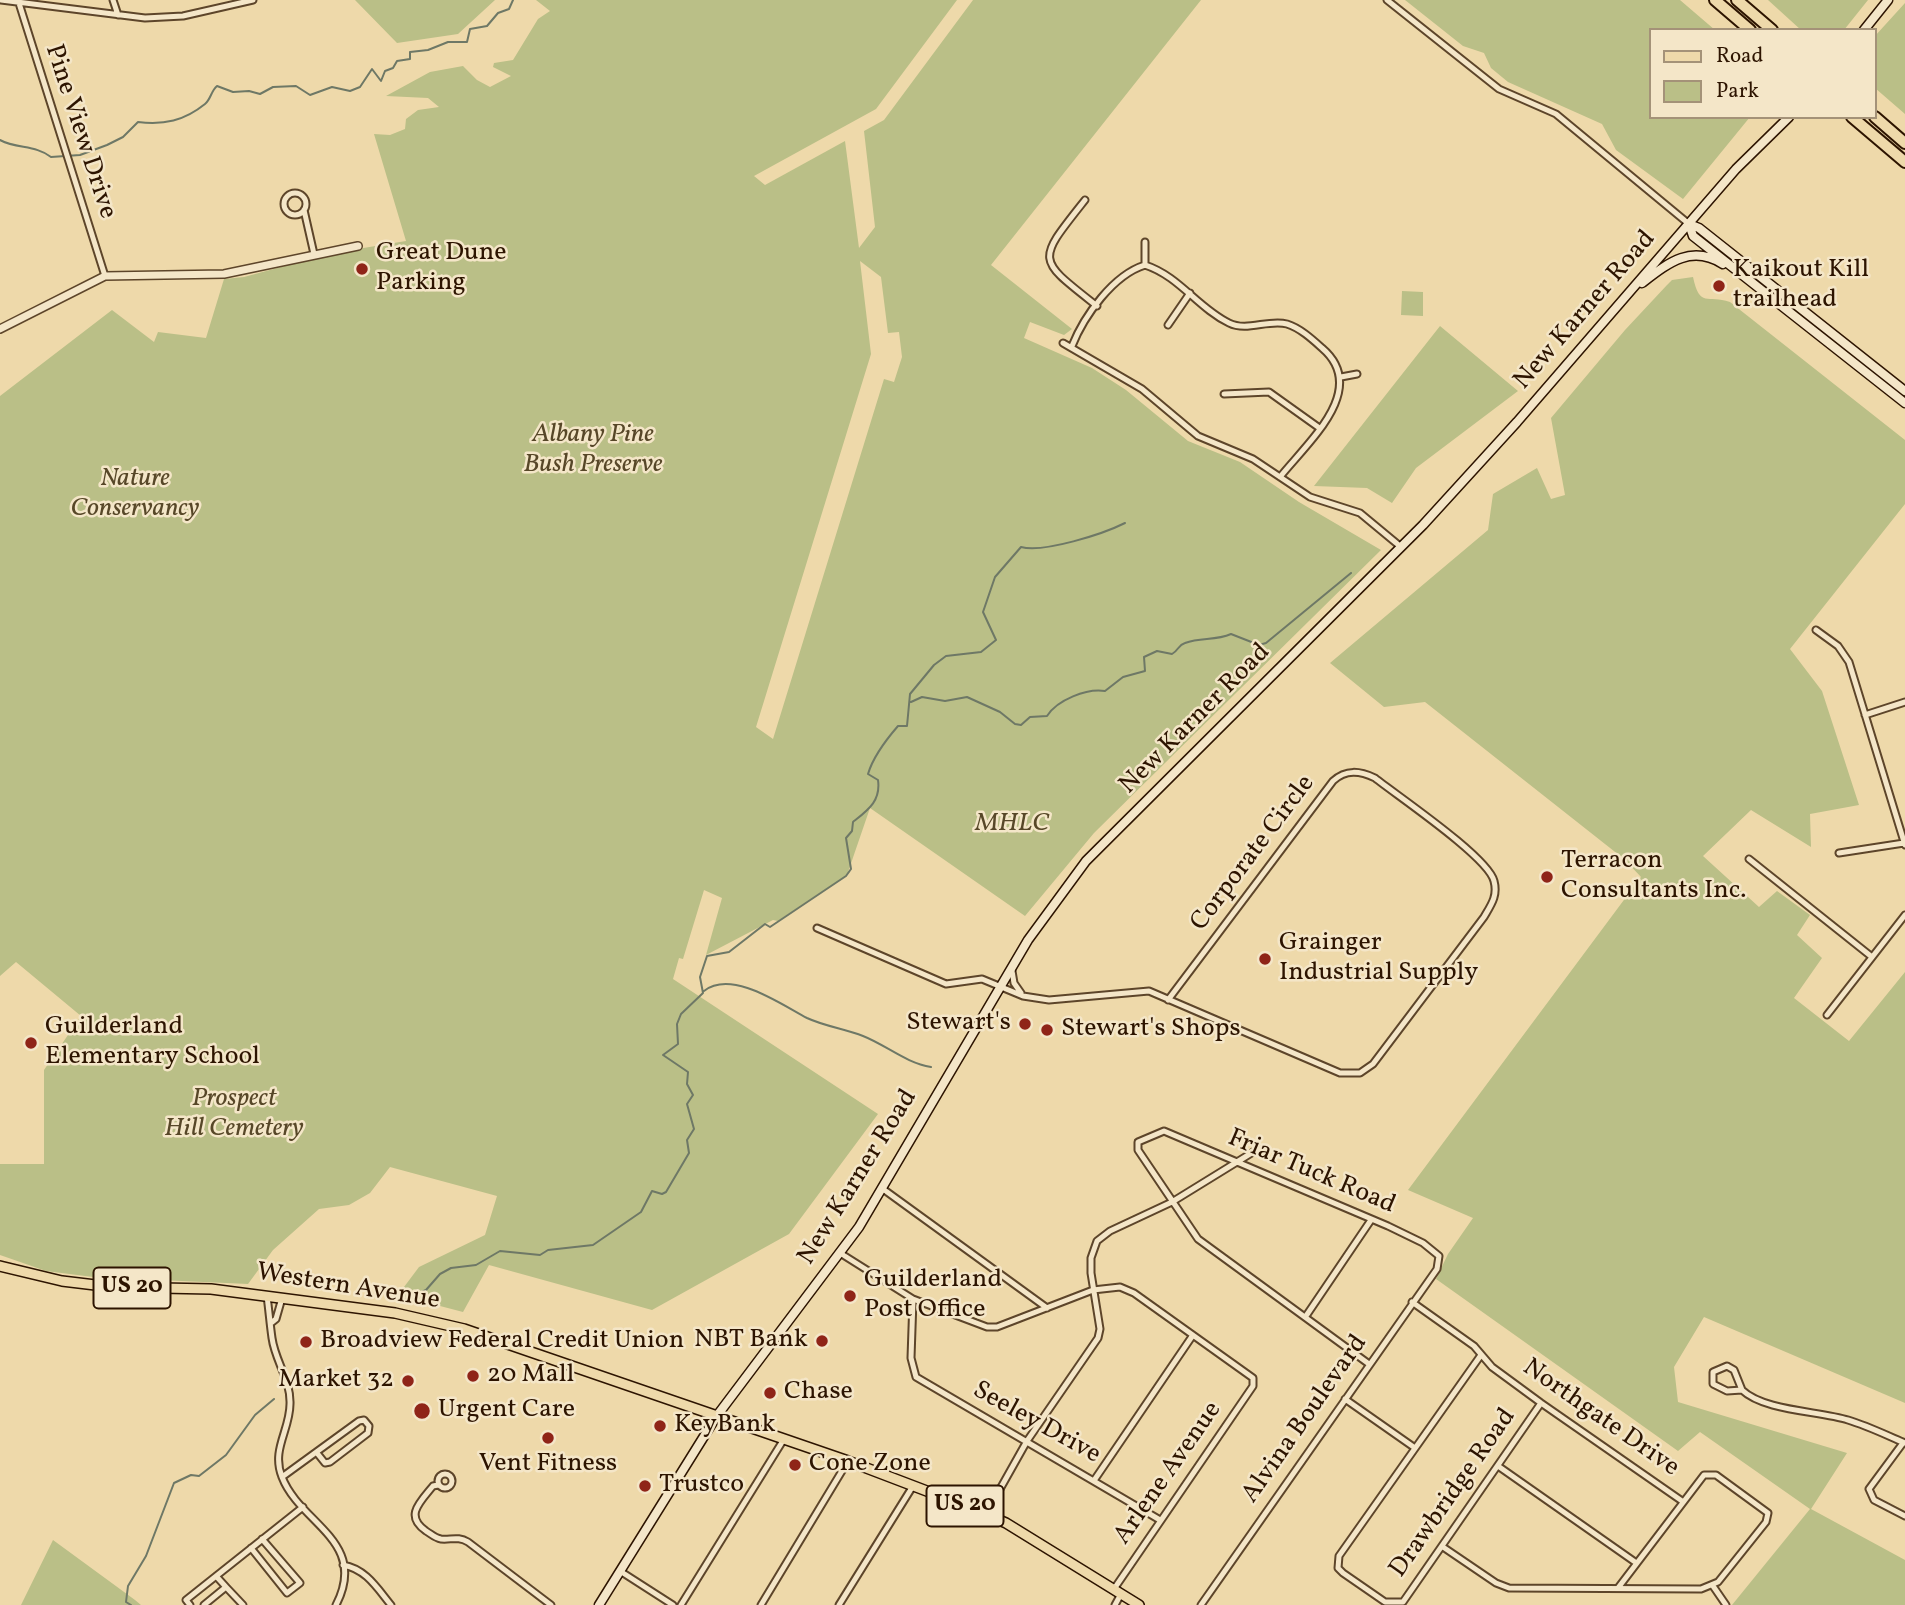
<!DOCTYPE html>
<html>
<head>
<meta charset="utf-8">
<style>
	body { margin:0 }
	#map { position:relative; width:1905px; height:1605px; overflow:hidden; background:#eed9aa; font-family:Vollkorn,serif }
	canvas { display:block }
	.legend { position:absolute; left:1649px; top:28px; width:228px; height:91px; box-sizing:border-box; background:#f4e6c8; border:2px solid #a49278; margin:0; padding:9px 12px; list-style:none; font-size:21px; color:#2d1400 }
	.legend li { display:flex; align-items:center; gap:14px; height:35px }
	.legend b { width:35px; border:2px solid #a49278 }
</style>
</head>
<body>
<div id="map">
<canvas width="1905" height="1605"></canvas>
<ul class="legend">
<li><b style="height:9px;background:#eed9aa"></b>Road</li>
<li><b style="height:19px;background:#babf87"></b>Park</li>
</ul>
</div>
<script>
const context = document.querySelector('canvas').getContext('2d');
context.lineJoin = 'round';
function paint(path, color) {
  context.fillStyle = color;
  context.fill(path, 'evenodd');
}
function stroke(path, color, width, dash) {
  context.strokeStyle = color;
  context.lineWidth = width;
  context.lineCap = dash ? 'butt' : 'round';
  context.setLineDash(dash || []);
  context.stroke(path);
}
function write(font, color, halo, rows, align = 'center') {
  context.font = font + ' Vollkorn,serif';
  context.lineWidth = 5;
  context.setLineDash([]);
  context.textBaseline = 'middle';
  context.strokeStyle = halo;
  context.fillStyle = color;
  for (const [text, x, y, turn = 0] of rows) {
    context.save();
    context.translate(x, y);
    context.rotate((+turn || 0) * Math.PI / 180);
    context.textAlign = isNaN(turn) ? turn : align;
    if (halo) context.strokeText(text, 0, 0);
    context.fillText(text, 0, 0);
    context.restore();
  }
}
paint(new Path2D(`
	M355,0H495L458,34L397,43Z
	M536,0H957L876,109L754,176L765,185L845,141L859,248L875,227L864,131L884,120L973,0H1201L991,265L1072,329L1064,335L1030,322L1024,338L1092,368L1126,390L1188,441L1240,462L1299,502L1381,550L1094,833L1025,916L870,808L847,875L778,921L773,920L706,955L722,898L704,890L683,959L679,958L673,979L878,1114L789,1234L652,1310L489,1265L463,1312L398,1295L419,1267L485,1235L497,1196L390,1167L370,1193L349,1205L319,1209L273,1250L248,1284L93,1277L46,1271L0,1255V1164H44V1070L81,1016L16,962L0,976V396L112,310L154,342L158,332L206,338L224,279L244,277L333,253L406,241L374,134L390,135L405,129L406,119L418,110L439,107L428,98L386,96L430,72L463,66L477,80L490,87L511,76L493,67L494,63L513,60L538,19L550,11ZM860,261L881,277L888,333L899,332L902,357L894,382L884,379L773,739L756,727L871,354Z
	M1405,0H1680L1715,30H1651V117H1750L1683,199L1616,150L1602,124L1508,82L1491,68L1484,53L1463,46Z
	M1768,0H1868L1844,30H1801Z
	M1905,3V114L1875,88V36Z
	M1693,277C1700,309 1707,294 1730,302L1905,440V504L1790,649L1822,691L1859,805L1810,814L1811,847L1751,810L1703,856L1759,907L1777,891L1810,915L1797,935L1822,958L1794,998L1849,1041L1905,972V1403L1704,1317L1674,1367L1678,1402L1847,1453L1811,1509L1905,1560V1605H1732L1810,1509L1700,1432L1678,1451L1436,1279L1448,1254L1473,1218L1408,1190L1641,877L1624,859L1425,702L1384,707L1330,663L1488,530L1493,494L1537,468L1551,499L1565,495L1551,418L1625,330L1667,285L1672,280Z
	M1402,291L1423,292V316L1401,315Z
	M1440,326L1518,391L1416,468L1392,503L1367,488L1314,486Z
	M53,1540L135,1600L141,1605H21Z`), '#babf87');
stroke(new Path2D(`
	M0,140C17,149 36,145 51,157L80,155L107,145L123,137L138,122C164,125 184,121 205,104C211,99 211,91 217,86L233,92L249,91L260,94L273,87L296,86L310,95L332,87L350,91L360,87L372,69L381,81L385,71L393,68L397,61L410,59V52L428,50L448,42H467L470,29L487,26L498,13L509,9L513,0
	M911,702L922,697L945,701L967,697L1000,712L1015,724L1021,725L1030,717L1047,716C1057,700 1087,688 1105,691L1123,677L1145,671L1144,657L1157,651L1172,654C1179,650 1178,645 1185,643C1201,637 1215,641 1231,634L1259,645L1266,643L1351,573
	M704,991C732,969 782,1005 807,1018C824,1026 845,1029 863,1036C886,1045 906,1063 931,1067
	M401,1301L426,1290L440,1274L451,1268L476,1265L500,1251L540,1255L548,1250L593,1245L641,1212L652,1191L662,1194L666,1192L689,1153L687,1140L694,1129L687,1104L693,1095L687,1084L688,1072L663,1055L678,1044L677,1024L681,1014L703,993L700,977L707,956L729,952L765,924L770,927L846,876L851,869L846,838L852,831L853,822C868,810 881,801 878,780L868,774C873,757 885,741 898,726H907L910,694L934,665L946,656L981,652L996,640L983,612L995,577L1021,547C1044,553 1103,534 1125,523
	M131,1605L126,1602L128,1586L146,1556L174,1483L191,1475L199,1476L226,1455L255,1415L274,1399`), '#6e7866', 2);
const minor = new Path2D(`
	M1,0L145,18L183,16L253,0
	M18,0L105,276
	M113,0L118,15
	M1387,0L1499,89L1556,114L1689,224
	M284 204a11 11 0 1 1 22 0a11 11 0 1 1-22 0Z
	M1085,200C1036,262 1036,258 1097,306
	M304,210L314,254
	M1145,242V265
	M1168,325L1190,293
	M1063,343L1142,389L1198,436L1253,459L1310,497L1360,513L1401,547
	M1072,346C1084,316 1113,275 1145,265C1179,276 1198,308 1229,323C1247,332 1268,319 1287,324C1300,328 1312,339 1322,348C1370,389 1308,442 1280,477
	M1341,377L1357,374
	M1224,394L1269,392L1318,427
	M1816,630L1838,646L1849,662L1905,845
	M1865,715L1905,702
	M1839,853L1904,843
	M1749,859L1872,957
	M817,928L946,984L982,979L1023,996L1049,1000L1149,991L1340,1073H1360L1373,1064L1484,917C1491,905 1498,896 1494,881C1488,857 1399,797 1375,778C1360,771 1346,769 1333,781L1168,1000
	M1012,971L1014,983L1021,993
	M1827,1015L1905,915
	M883,1189L1047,1308
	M840,1253L913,1299L987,1327H997L1093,1290L1120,1287L1134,1293L1253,1378V1386L1114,1589
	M267,1296C269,1311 270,1324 272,1338C275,1361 291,1380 290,1404C290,1430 271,1450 282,1477C300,1524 369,1541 336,1605
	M913,1299L911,1358L916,1377L1160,1520
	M1412,1302L1474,1346L1492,1367L1541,1403L1682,1501
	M1306,1316L1371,1220
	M271,1323L276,1319L282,1298
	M1481,1355L1339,1556L1338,1568L1343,1573L1385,1602H1403L1541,1403
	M1727,1366L1734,1370L1742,1390L1727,1391L1713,1384V1372Z
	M1742,1390C1764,1411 1819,1411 1848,1420C1868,1426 1886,1435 1905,1443
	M1345,1399L1415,1448
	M1903,1443L1869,1489L1874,1500L1905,1516
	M1498,1466L1635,1562
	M438 1481a7 7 0 1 1 14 0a7 7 0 1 1-14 0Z
	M282,1477L359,1421L364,1420L369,1426L368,1433L330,1462L325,1463L317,1453
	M1095,1479L1193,1335
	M438,1485L433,1486C420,1502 404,1516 426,1531C431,1534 435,1538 441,1539C451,1540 458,1536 468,1542L551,1605
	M986,1514L1027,1441L1098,1338L1100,1329L1091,1273V1258L1097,1241L1110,1231L1172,1202L1258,1149
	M1443,1547L1496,1583L1509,1588L1701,1589L1718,1582L1766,1522L1768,1513L1716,1475H1704L1618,1588
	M251,1548L287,1593L300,1583L262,1539
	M343,1565C366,1569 377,1588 391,1605
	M620,1571L673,1605
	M1713,1586L1726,1605
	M226,1587L243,1605
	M190,1605L186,1600L303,1507
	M204,1605L226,1587L216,1576
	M681,1605L784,1439
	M761,1605L848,1461
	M839,1605L913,1486
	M1115,1605L1121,1594
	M1201,1605L1437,1269L1439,1256L1423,1243L1388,1226L1164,1131L1138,1142V1150L1198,1239L1369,1364`);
const tertiary = new Path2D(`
	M0,329L105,276L224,274L358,246`);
const secondary = new Path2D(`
	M1864,30L1888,0
	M1689,224L1693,236L1905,403
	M1689,224L1699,228L1905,391
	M1642,283C1668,263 1691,244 1723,264
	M599,1605L716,1417L859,1227L1028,940L1086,861L1423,525L1517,422L1736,169L1789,117`);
const primary = new Path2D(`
	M0,1266L62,1281L112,1287L211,1289L395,1313L464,1329L848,1461L974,1509L1006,1523L1139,1605`);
const motorway = new Path2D(`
	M1715,0L1750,30
	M1737,0L1772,30
	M1852,117L1905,162
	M1875,117L1905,143`);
stroke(minor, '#5d452a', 9);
stroke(tertiary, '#5d452a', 10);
stroke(secondary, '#2d1400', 11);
stroke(primary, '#2d1400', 12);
stroke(motorway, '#2d1400', 14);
stroke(minor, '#f4e6c8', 5);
stroke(tertiary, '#f4e6c8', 7);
stroke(secondary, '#f4e6c8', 8);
stroke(primary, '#eed9aa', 9);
stroke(motorway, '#eed9aa', 10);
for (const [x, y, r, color] of [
	[362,269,7,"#8f2418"],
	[1719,286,7,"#8f2418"],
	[1547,877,7,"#8f2418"],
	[1265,959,7,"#8f2418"],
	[1025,1024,7,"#8f2418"],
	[1047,1030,7,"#8f2418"],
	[31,1043,7,"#8f2418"],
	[850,1296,7,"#8f2418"],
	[822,1341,7,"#8f2418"],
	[306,1342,7,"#8f2418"],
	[473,1376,7,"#8f2418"],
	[408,1381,7,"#8f2418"],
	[770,1393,7,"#8f2418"],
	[422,1411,9,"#8f2418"],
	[660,1426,7,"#8f2418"],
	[548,1438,7,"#8f2418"],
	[795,1465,7,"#8f2418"],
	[645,1486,7,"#8f2418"]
]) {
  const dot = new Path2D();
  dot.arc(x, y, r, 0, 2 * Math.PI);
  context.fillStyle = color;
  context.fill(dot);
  stroke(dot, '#f4e6c8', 2.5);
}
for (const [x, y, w] of [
	[132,1288,77],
	[965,1506,77]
]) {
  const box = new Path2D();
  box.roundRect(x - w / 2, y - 20.5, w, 41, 5);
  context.fillStyle = '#f4e6c8';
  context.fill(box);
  stroke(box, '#2d1400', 2);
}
write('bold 24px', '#2d1400', null, [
	["US 20",132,1288],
	["US 20",965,1506]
]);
write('26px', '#2d1400', '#f4e6c8', [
	["Pine View Drive",79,132,72],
	["New Karner Road",1586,311,-49],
	["New Karner Road",1196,720,-45],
	["Corporate Circle",1254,854,-53],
	["Friar Tuck Road",1311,1173,23],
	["New Karner Road",859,1178,-58],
	["Western Avenue",348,1288,9],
	["Northgate Drive",1600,1419,35],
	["Alvina Boulevard",1306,1420,-55],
	["Seeley Drive",1036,1424,29],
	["Arlene Avenue",1169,1474,-55],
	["Drawbridge Road",1454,1494,-55]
]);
write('26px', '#2d1400', '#f4e6c8', [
	["Great Dune",376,254],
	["Parking",376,284],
	["Kaikout Kill",1733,271],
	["trailhead",1733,301],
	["Terracon",1561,862],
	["Consultants Inc.",1561,892],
	["Grainger",1279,944],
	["Industrial Supply",1279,974],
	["Stewart's",1011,1024,"right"],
	["Guilderland",45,1028],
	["Elementary School",45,1058],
	["Stewart's Shops",1061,1030],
	["Guilderland",864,1281],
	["Post Office",864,1311],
	["NBT Bank",808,1341,"right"],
	["Broadview Federal Credit Union",320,1342],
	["20 Mall",487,1376],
	["Market 32",394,1381,"right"],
	["Chase",784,1393],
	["Urgent Care",438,1411],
	["KeyBank",674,1426],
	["Vent Fitness",548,1465,"center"],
	["Cone Zone",809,1465],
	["Trustco",659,1486]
], 'left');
write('italic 26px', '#574728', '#f4e6c8', [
	["Albany Pine",593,436],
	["Bush Preserve",593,466],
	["Nature",135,480],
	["Conservancy",135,510],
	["MHLC",1012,825],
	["Prospect",234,1100],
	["Hill Cemetery",234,1130]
]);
</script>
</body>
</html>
